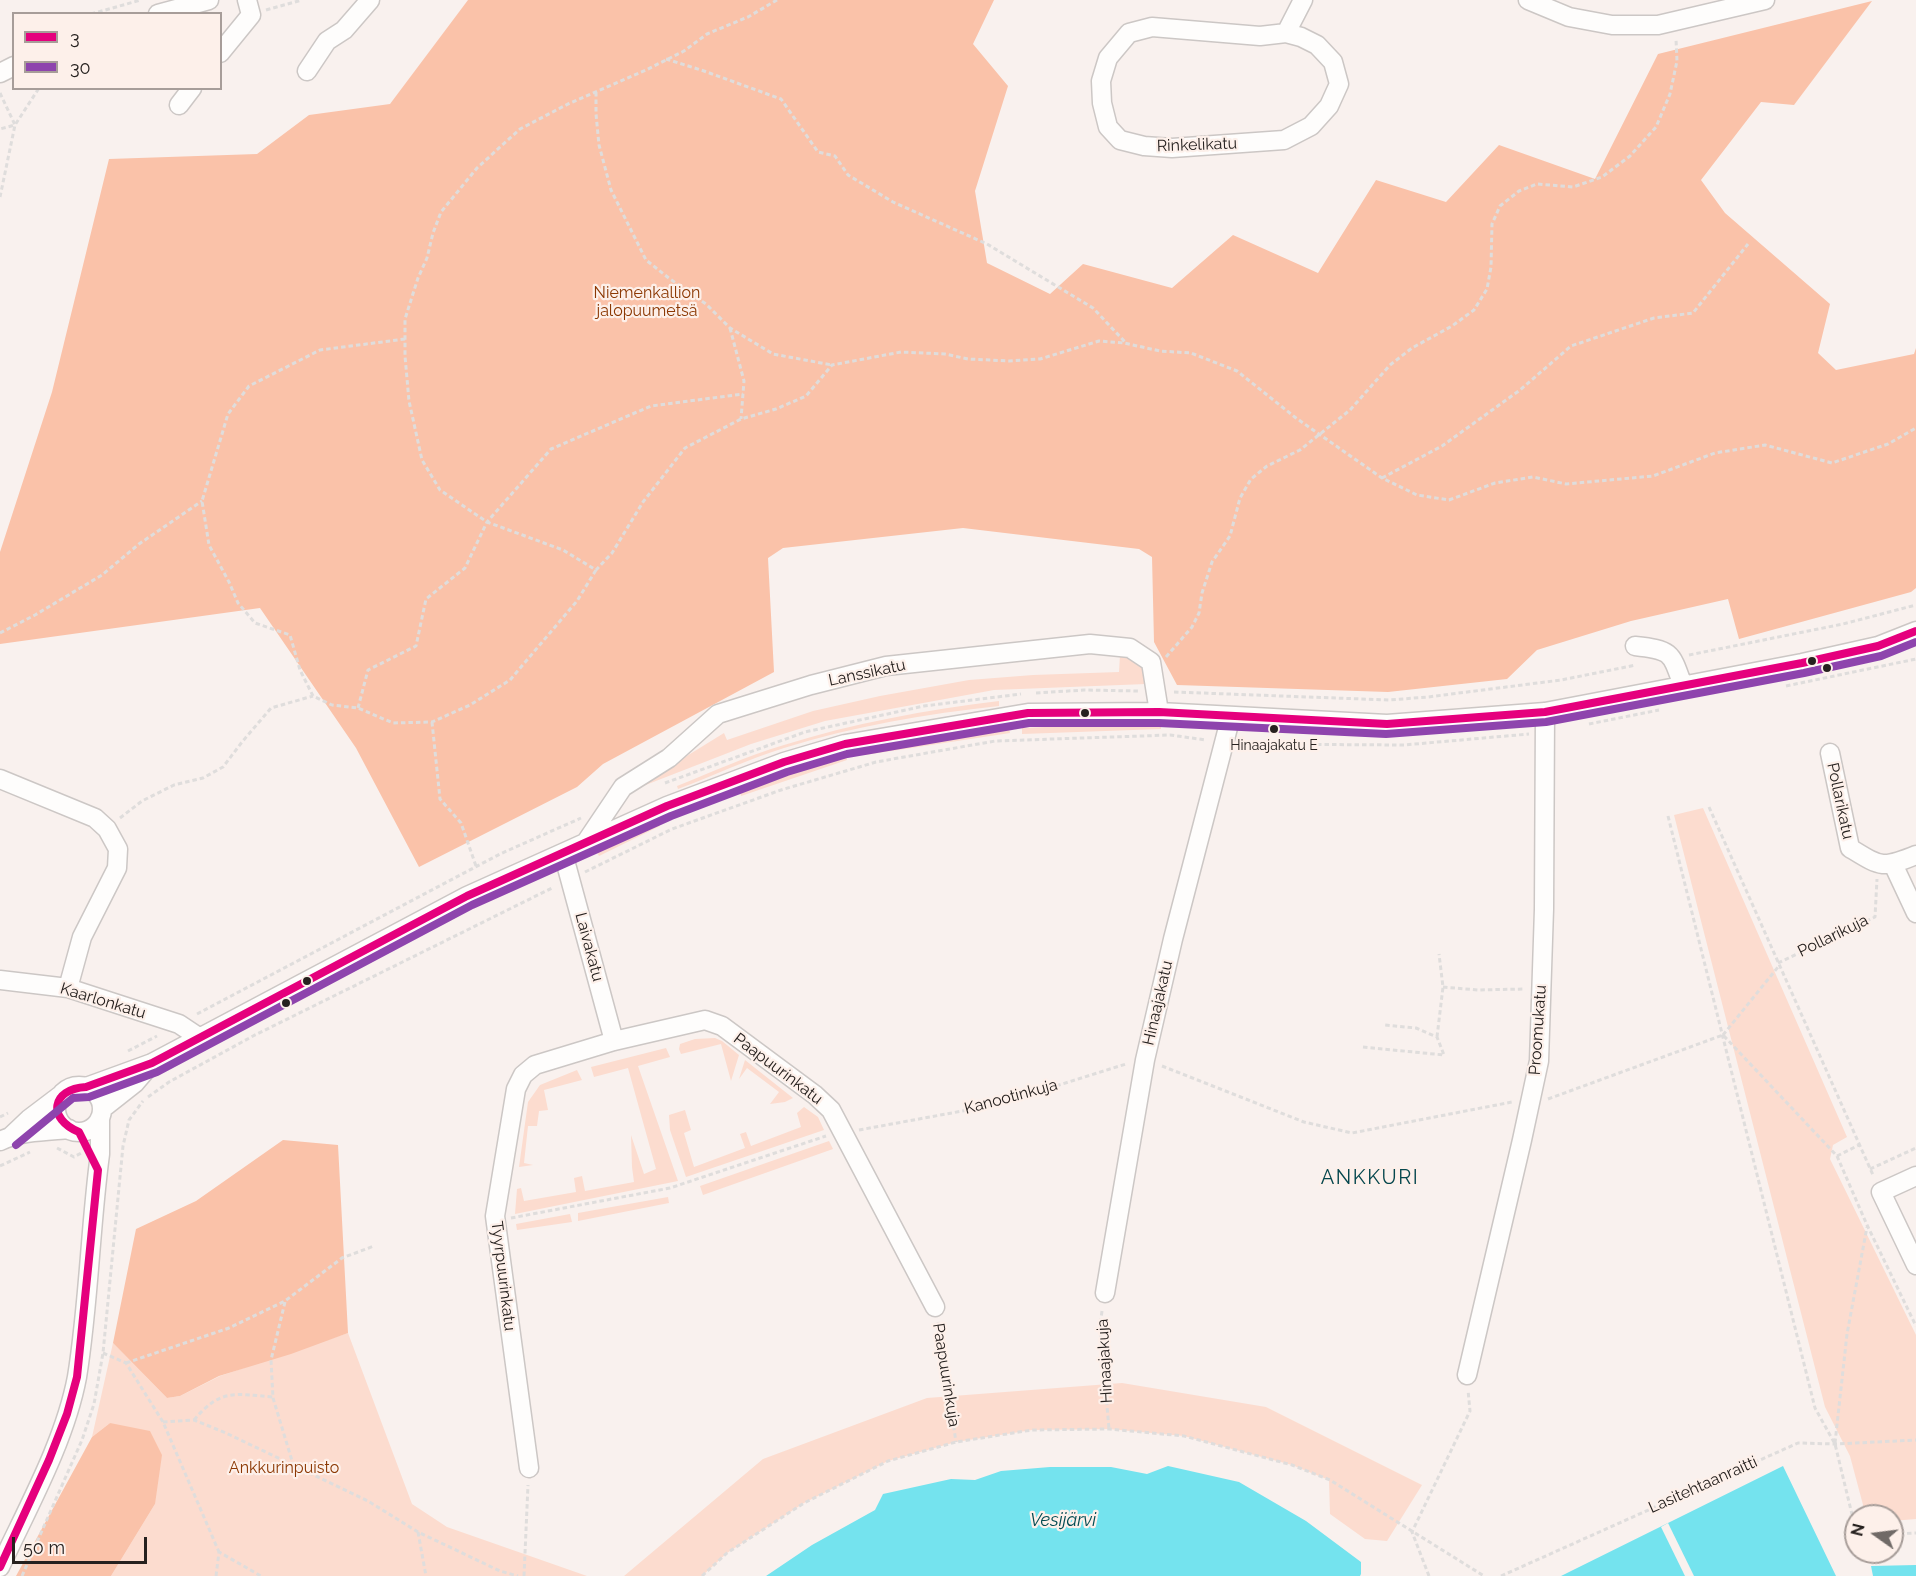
<!DOCTYPE html>
<html>
<head>
<meta charset="utf-8">
<style>
	body { margin:0 }
	#map { position:relative; width:1916px; height:1576px; overflow:hidden; background:#f9f1ee; font-family:Raleway,sans-serif }
	canvas { display:block }
	.legend { position:absolute; left:12px; top:12px; width:210px; height:78px; box-sizing:border-box; background:#fdf0ea; border:2px solid #a79d99; margin:0; padding:8px 10px; list-style:none; font-size:18px; color:#26211f }
	.legend li { display:flex; align-items:center; gap:12px; height:30px }
	.legend b { width:30px; border:2px solid #a79d99 }
	.north { position:absolute; left:1844px; top:1504px; width:60px; height:60px; box-sizing:border-box; background:#fdf0ea; border:2px solid #a79d99; border-radius:50%; rotate:284deg; font-size:16px; font-weight:700; line-height:24px; text-align:center; color:#26211f }
	.north::after { content:''; display:block; margin:auto; width:21px; height:27px; background:#706a67; clip-path:polygon(50% 0,100% 100%,50% 72%,0 100%) }
	.scale { position:absolute; left:12px; top:1537px; width:135px; height:27px; box-sizing:border-box; border:3px solid #26211f; border-top:0; padding-left:8px; font-size:18px; line-height:21px; white-space:nowrap; color:#26211f; -webkit-text-stroke:4px #fdf0ea; paint-order:stroke }
</style>
</head>
<body>
<div id="map">
<canvas width="1916" height="1576"></canvas>
<ul class="legend">
<li><b style="height:8px;background:#e5007d"></b>3</li>
<li><b style="height:8px;background:#8e44ad"></b>30</li>
</ul>
<div class="north">N</div>
<div class="scale">50 m</div>
</div>
<script>
const context = document.querySelector('canvas').getContext('2d');
context.lineJoin = 'round';
function paint(path, color) {
  context.fillStyle = color;
  context.fill(path, 'evenodd');
}
function stroke(path, color, width, dash) {
  context.strokeStyle = color;
  context.lineWidth = width;
  context.lineCap = dash ? 'butt' : 'round';
  context.setLineDash(dash || []);
  context.stroke(path);
}
function write(font, color, halo, rows, align = 'center') {
  context.font = font + ' Raleway,sans-serif';
  context.lineWidth = 4.5;
  context.setLineDash([]);
  context.textBaseline = 'middle';
  context.strokeStyle = halo;
  context.fillStyle = color;
  for (const [text, x, y, turn = 0] of rows) {
    context.save();
    context.translate(x, y);
    context.rotate((+turn || 0) * Math.PI / 180);
    context.textAlign = isNaN(turn) ? turn : align;
    if (halo) context.strokeText(text, 0, 0);
    context.fillText(text, 0, 0);
    context.restore();
  }
}
paint(new Path2D(`
	M1120,655C1137,657 1145,667 1146,684L994,690L825,721L751,744L643,786V783L724,733L727,740L813,711L880,696L969,680L1033,675L1119,672Z
	M999,701V706C926,714 854,726 784,748C748,759 713,776 678,789L677,786C712,772 747,756 784,745C854,723 926,710 999,701Z
	M1161,722V729L1022,734V728Z
	M1009,728L1010,733L865,755L864,749Z
	M846,752L847,760L741,796L739,789Z
	M1703,808L1847,1137L1833,1145L1830,1159L1916,1335V1519L1892,1521V1516H1866L1850,1456L1825,1407L1674,815Z
	M658,820L660,826L599,856L596,851Z
	M715,1038L722,1041L739,1055L731,1081L721,1044L681,1054L679,1049L680,1044L695,1039Z
	M666,1048L670,1057L638,1066L678,1181L515,1214L517,1189L521,1188L524,1201L576,1192L574,1178L582,1176L585,1191L634,1182L632,1167L631,1135L644,1174L656,1169L628,1068L594,1077L591,1067Z
	M745,1060L793,1098L785,1102L770,1104L779,1092L747,1068L739,1079Z
	M577,1070L582,1080L544,1090L548,1110L539,1111L537,1126H528L524,1163L533,1165L519,1167L528,1102L540,1085Z
	M804,1107L818,1117L824,1130L686,1177L670,1130L669,1115L685,1110L691,1130L684,1133L694,1167L745,1148L740,1134L746,1132L751,1146L801,1127L797,1113Z
	M829,1141L833,1149L703,1195L700,1186Z
	M668,1197L669,1203L578,1221V1213Z
	M570,1214L572,1222L517,1230L516,1224Z
	M348,1333L412,1504L447,1527L587,1576H111L155,1504L110,1423L92,1437L113,1343L167,1398L180,1396L220,1376Z
	M1122,1383L1266,1407L1422,1485L1387,1541L1365,1539L1330,1514L1329,1480L1292,1465L1184,1436L1109,1429L1032,1430L956,1442L888,1461L804,1503L727,1553L702,1576H624L763,1459L927,1398Z`), '#fcdccf');
paint(new Path2D(`
	M468,0H994L973,44L1008,86L975,191L987,263L1050,294L1083,264L1172,288L1233,235L1318,273L1376,180L1446,202L1499,145L1595,179L1658,54L1872,1L1794,105L1761,102L1701,180L1725,213L1830,304L1818,353L1836,370L1914,354L1916,348V588L1911,592L1739,639L1728,599L1631,621L1537,650L1507,679L1388,692L1177,685L1154,642L1152,557L1139,549L963,528L783,548L768,558L774,672L603,764L577,787L419,867L356,748L260,608L0,644V552L52,392L109,159L257,154L309,115L390,104Z
	M283,1140L338,1145L348,1333L291,1354L219,1376L180,1396L167,1398L113,1343L136,1229L196,1201Z
	M110,1423L150,1431L162,1455L155,1504L111,1576H16L92,1437Z`), '#fac2a9');
paint(new Path2D(`
	M1168,1466L1239,1482L1306,1521L1361,1562V1574L1360,1576H766L812,1545L875,1510L883,1494L951,1479L975,1480L1001,1471L1050,1467H1111L1147,1474Z
	M1783,1466L1836,1576H1561Z
	M1916,1565V1576H1873L1871,1566Z`), '#74e3ee');
paint(new Path2D(`
	M1668,1523L1694,1576H1685L1661,1527Z`), '#f9f1ee');
const minor = new Path2D(`
	M1528,0L1569,17L1612,25H1658L1765,0
	M158,14L209,0
	M1152,27L1260,36L1286,33L1301,37L1317,45L1333,62L1339,84L1329,106L1311,126L1284,140L1172,148L1144,146L1120,140L1108,127L1102,103L1101,81L1108,58L1129,33Z
	M1286,33L1303,0
	M220,53L251,15L247,0
	M307,71L327,41L344,30L370,0
	M0,73L14,66
	M179,105L192,88
	M1635,646C1672,650 1671,652 1683,686
	M1830,753L1850,848C1881,867 1882,869 1916,855
	M0,779L95,818L107,829L118,849L117,868L82,937L68,988
	M586,842L623,787L669,758L718,714L811,685L886,666L1090,644L1130,648L1151,662L1159,712
	M563,853L614,1041
	M1893,864L1916,913
	M0,980L68,988L179,1024L200,1038
	M56 1109a23 23 0 1 1 46 0a23 23 0 1 1-46 0Z
	M86,1087L152,1063L467,896L667,806L784,762L845,744L1028,713L1159,712L1387,724L1545,712L1802,663L1878,646L1916,631
	M102,1109L135,1083L152,1063
	M10,1137L29,1119L62,1094
	M0,1141C21,1131 46,1131 69,1129
	M1916,1176L1881,1192L1916,1265
	M1105,1293L1145,1060L1173,939L1231,716
	M1467,1375L1522,1140L1539,1061L1544,909L1545,712
	M529,1468L495,1216L516,1089L523,1075L535,1065L614,1041L705,1020L722,1026L815,1095L831,1110L935,1307
	M0,1567C28,1507 65,1441 77,1377C89,1303 90,1228 100,1154V1118`);
stroke(minor, '#ccc7c5', 21);
stroke(new Path2D(`
	M777,0L748,17L707,34L684,51L646,70L568,104L520,129L477,168L441,212L433,233L427,258L418,278L405,319V356L409,401L422,460L440,490L487,522L563,550L596,570L612,553L643,502L685,448L741,419L776,409L806,396L832,365L901,352L945,354L968,359L1009,361L1040,359L1099,341L1124,343L1160,351L1191,353L1237,371L1296,418L1382,478L1417,495L1449,500L1495,483L1533,477L1566,484L1653,476L1715,453L1765,445L1832,463L1888,444L1916,428
	M266,10L302,0
	M91,14L141,0
	M666,59L704,71L781,99L818,152L835,156L848,175L893,202L987,244L1093,308L1126,343
	M596,92V114L599,145L611,190L646,260L670,279L706,304L730,328L773,354L832,365
	M0,93L15,125L0,129
	M0,197L15,125L39,88
	M730,328L744,381L741,419
	M405,339L320,350L249,386L228,414L202,501L209,545L229,582L238,603L255,623L290,635L300,670L313,696L332,705L358,708L393,723L432,722L470,705L510,680L577,601L596,570
	M1382,478L1442,446L1520,390L1571,346L1654,318L1693,313L1748,244
	M0,633L35,615L102,575L139,544L202,501
	M1689,655L1843,624L1916,605
	M1166,657L1192,627L1199,613L1202,593L1212,562L1230,536L1240,498L1251,479L1267,466L1300,450L1350,410L1390,365L1412,348L1452,326L1474,310L1487,289L1491,267L1492,224L1500,206L1519,191L1537,184L1573,187L1602,177L1630,156L1656,127L1670,94L1677,61L1676,39
	M1786,686L1916,659
	M1174,692L1389,700L1428,697L1561,680L1636,665
	M1036,693L1084,690L1138,691
	M358,708L368,670L416,646L426,599L465,568L487,522L551,449L651,406L743,394
	M432,722L440,799L461,823L476,866
	M1589,724L1659,710
	M1242,744L1404,745L1529,734
	M665,783L805,732L924,706L1021,694
	M1709,807L1873,1175
	M1668,816L1815,1408L1835,1444L1856,1531
	M120,818L142,801L174,785L203,778L223,767L242,742L271,708L313,696
	M585,872L672,829L781,790L876,762L995,741L1170,735L1206,740
	M1778,963L1875,917L1877,879
	M1443,987L1478,990L1524,989
	M197,1014L500,854L581,818
	M1723,1035L1778,967
	M1437,1037L1443,987L1439,954
	M1363,1047L1444,1055L1437,1037L1416,1028L1385,1025
	M128,1051L157,1036
	M1162,1066L1304,1122L1352,1133L1512,1102
	M148,1097L169,1082L253,1036L554,887
	M1548,1099L1723,1035L1837,1156L1867,1225L1916,1326
	M0,1117L8,1113
	M859,1130L995,1105L1126,1064
	M57,1148L74,1157L83,1152
	M1837,1156L1859,1145
	M0,1166L30,1152
	M1870,1169L1916,1148
	M511,1218L670,1188L826,1136
	M285,1302L271,1360L273,1398L293,1464
	M1102,1311L1100,1326L1109,1429
	M938,1322L956,1442
	M103,1353L126,1363L163,1422L219,1552
	M126,1363L229,1328L285,1301L342,1258L374,1246
	M194,1420C221,1388 235,1394 273,1397
	M163,1422L194,1420L226,1433L368,1501L418,1532L500,1571L518,1576
	M1835,1443L1847,1334L1867,1227
	M418,1532L426,1576
	M1892,1534L1916,1533
	M22,1576L82,1440L94,1404L103,1353L123,1146L129,1120L143,1101
	M216,1576L219,1552L261,1576
	M524,1576L528,1485
	M702,1576L727,1553L804,1503L888,1461L956,1442L1032,1430L1109,1429L1184,1436L1292,1465L1330,1480L1484,1576
	M1429,1576L1412,1532L1470,1411L1468,1390
	M1501,1576L1798,1443L1835,1444L1916,1440`), '#dfdddc', 3, [4.5, 3]);
stroke(minor, '#fefdfc', 18);
stroke(new Path2D(`
	M0,1567L49,1460L67,1414L77,1377L98,1170L79,1132C47,1119 51,1089 86,1087L152,1063L467,896L667,806L784,762L845,744L1028,713L1159,712L1387,724L1545,712L1802,663L1878,646L1916,631`), '#e5007d', 8);
stroke(new Path2D(`
	M16,1145L73,1098L89,1097L157,1072L472,905L671,816L787,772L847,754L1029,723H1159L1386,734L1546,722L1804,673L1881,656L1916,642`), '#8e44ad', 8);
for (const [x, y, r, color] of [
	[1812,661,5,"#26211f"],
	[1827,668,5,"#26211f"],
	[1085,713,5,"#26211f"],
	[1274,729,5,"#26211f"],
	[307,981,5,"#26211f"],
	[286,1003,5,"#26211f"]
]) {
  const dot = new Path2D();
  dot.arc(x, y, r, 0, 2 * Math.PI);
  context.fillStyle = color;
  context.fill(dot);
  stroke(dot, '#fdf0ea', 2);
}
write('14px', '#26211f', '#fdf0ea', [
	["Hinaajakatu E",1274,746]
]);
write('16px', '#26211f', '#fdf0ea', [
	["Rinkelikatu",1197,145,-2],
	["Lanssikatu",867,673,-12],
	["Pollarikatu",1840,801,78],
	["Pollarikuja",1833,936,-26],
	["Laivakatu",589,947,75],
	["Kaarlonkatu",103,1001,17],
	["Hinaajakatu",1158,1003,-77],
	["Proomukatu",1538,1030,-86],
	["Paapuurinkatu",778,1069,37],
	["Kanootinkuja",1011,1097,-15],
	["Tyyrpuurinkatu",503,1276,83],
	["Hinaajakuja",1105,1361,-93],
	["Paapuurinkuja",946,1375,81],
	["Lasitehtaanraitti",1703,1485,-24]
]);
write('16px', '#8c3803', '#fdf0ea', [
	["Niemenkallion",647,293],
	["jalopuumetsä",647,311],
	["Ankkurinpuisto",284,1468]
]);
write('italic 18px', '#024b52', '#fdf0ea', [
	["Vesijärvi",1063,1521]
]);
context.letterSpacing = '1.5px';
write('20px', '#05474e', '#fdf0ea', [
	["ANKKURI",1370,1178]
]);
context.letterSpacing = '0px';
</script>
</body>
</html>
